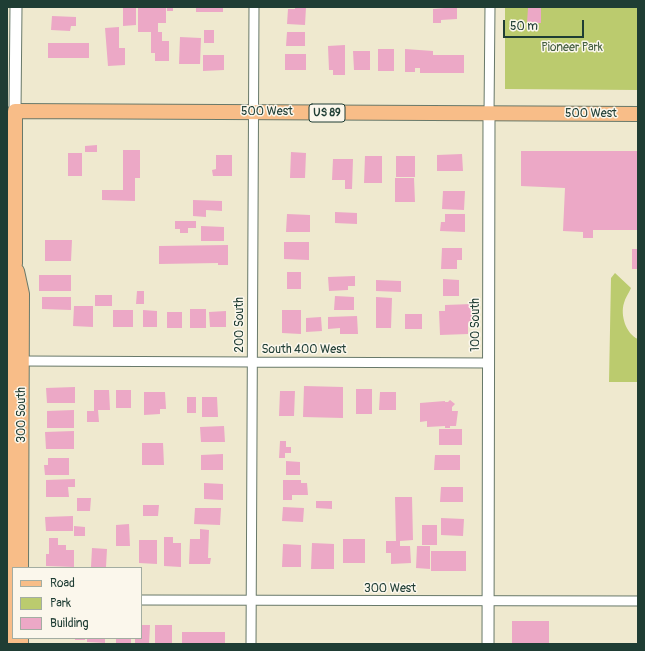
<!DOCTYPE html>
<html>
<head>
<meta charset="utf-8">
<style>
	body { margin:0 }
	#map { position:relative; width:645px; height:651px; overflow:hidden; background:#efe9cf; font-family:Pangolin,sans-serif }
	canvas { display:block }
	.frame { position:absolute; inset:0; border:8px solid #1f3d34; pointer-events:none }
	.legend { position:absolute; left:12px; top:567px; width:130px; height:72px; box-sizing:border-box; background:#fbf7ec; border:1px solid #a3ada2; margin:0; padding:5px 7px; list-style:none; font-size:12px; color:#1f3d34 }
	.legend li { display:flex; align-items:center; gap:8px; height:20px }
	.legend b { width:20px; border:1px solid #a3ada2 }
	.scale { position:absolute; left:503px; top:20px; width:81px; height:18px; box-sizing:border-box; border:2px solid #1f3d34; border-top:0; padding-left:5px; font-size:12px; line-height:14px; white-space:nowrap; color:#1f3d34; -webkit-text-stroke:3px #fbf7ec; paint-order:stroke }
</style>
</head>
<body>
<div id="map">
<canvas width="645" height="651"></canvas>
<div class="frame"></div>
<ul class="legend">
<li><b style="height:5px;background:#f8bd88"></b>Road</li>
<li><b style="height:11px;background:#bbcb6e"></b>Park</li>
<li><b style="height:11px;background:#eca8c6"></b>Building</li>
</ul>
<div class="scale">50 m</div>
</div>
<script>
const context = document.querySelector('canvas').getContext('2d');
context.lineJoin = 'round';
function paint(path, color) {
  context.fillStyle = color;
  context.fill(path, 'evenodd');
}
function stroke(path, color, width, dash) {
  context.strokeStyle = color;
  context.lineWidth = width;
  context.lineCap = dash ? 'butt' : 'round';
  context.setLineDash(dash || []);
  context.stroke(path);
}
function write(font, color, halo, rows, align = 'center') {
  context.font = font + ' Pangolin,sans-serif';
  context.lineWidth = 3;
  context.setLineDash([]);
  context.textBaseline = 'middle';
  context.strokeStyle = halo;
  context.fillStyle = color;
  for (const [text, x, y, turn = 0] of rows) {
    context.save();
    context.translate(x, y);
    context.rotate((+turn || 0) * Math.PI / 180);
    context.textAlign = isNaN(turn) ? turn : align;
    if (halo) context.strokeText(text, 0, 0);
    context.fillText(text, 0, 0);
    context.restore();
  }
}
paint(new Path2D(`
	M505,7H638V90L505,89Z
	M615,273L631,288C629,293 625,298 624,303C620,315 626,334 638,339V382H609L611,278Z`), '#bbcb6e');
paint(new Path2D(`
	M123,7H136V25L123,26Z
	M138,7H166V23H158V32H162V41H169V61H155V53H151V32H138Z
	M167,7H173V11H167Z
	M196,7H223V12H196Z
	M295,7H306L305,25L287,24L288,9H295Z
	M457,7V19L441,20V23H433V9Z
	M528,8H541V23H527Z
	M52,16L76,17V26H71L70,31L51,30Z
	M119,27V48H125V65L108,66L105,28Z
	M204,30H214V43H204Z
	M287,32H305V46H286Z
	M180,37L201,38L200,64H179Z
	M48,43H89V58H48Z
	M345,45V75H333V70H329L328,46Z
	M378,49H394V71H378Z
	M405,49L433,51V55H464V73H420V68H415V72H405Z
	M353,51H370V70H354Z
	M285,54H306V70H285Z
	M203,55H224V70L203,71Z
	M97,145V152H85V146Z
	M123,150H140V178H135V201L102,200V190H123Z
	M521,151H638V230H593V238H583V232L563,231L565,188L521,186Z
	M291,152L306,153L305,178H290Z
	M68,153H82V176H68Z
	M462,154L463,171H437V155Z
	M216,155H232V176H213L212,170L216,169Z
	M365,156H382V183H364Z
	M396,156H415V177H396Z
	M333,159H353L352,189H345V180H332Z
	M395,178H414L415,202H395Z
	M443,191H465L464,210L442,209Z
	M193,200L222,201V211L206,210V217L193,216Z
	M335,212L357,213V224L335,223Z
	M287,214L310,215V232H286Z
	M445,214H465V232L440,231L441,222H445Z
	M175,221H196V228H188V233H180V229H175Z
	M201,226L224,227V241H201Z
	M45,240H72L71,261H45Z
	M284,242H309V260L284,259Z
	M228,245V265H218V263L159,264V246Z
	M442,248H462V260H457V269H441Z
	M632,249H638V269H632Z
	M287,272H301V289H287Z
	M39,275H71V291H39Z
	M355,276V286H348V290L329,291L328,277Z
	M443,279L459,280V296H443Z
	M376,280L401,281V292L376,291Z
	M137,291H144V304H136Z
	M95,295H112V306H95Z
	M335,296L354,297V310H334Z
	M42,297H71V310L42,309Z
	M376,297L392,298L391,328H376Z
	M472,304V322L468,323V334L440,335L439,311H445V305Z
	M74,306H93V327L73,326Z
	M190,309H206V328H190Z
	M113,310H133V327H113Z
	M143,310L157,311V327H143Z
	M282,310H301V334L282,333Z
	M226,311V327H210L209,312Z
	M167,312H182V328H167Z
	M405,314H422V329H405Z
	M357,316L358,334H340V328L328,329V317Z
	M321,317L322,331L306,332V318Z
	M304,386L343,387V418L303,417Z
	M75,387V403H47L46,388Z
	M356,389H372V414H356Z
	M94,390H109L110,410H98L99,422H87V411H94Z
	M116,390H131V408H116Z
	M280,391H295L294,416H279Z
	M144,392H165L166,409H160V414L144,415Z
	M380,392H396V410H379Z
	M187,397H196V413H187Z
	M202,397H217L218,417H202Z
	M450,400L455,404L452,407V411H458L456,426H450V428H445V426L427,427V421L420,422V403L445,401V402H448Z
	M74,410V428H47V411Z
	M224,426L225,442H201L200,427Z
	M439,429H462V445H439Z
	M74,431V449H46L45,432Z
	M280,441H286V447H291V453H285V458H279Z
	M142,443H163L164,465H142Z
	M223,454V470H201V455Z
	M435,455H460V470H434Z
	M48,458H69V475H45L44,465H48Z
	M286,461L300,462V475H286Z
	M75,479V487H68L69,497H46V480Z
	M283,480H301V483H307L308,495H292V500H283Z
	M204,483L223,484V500L204,499Z
	M441,487H463V502H440Z
	M395,497H412L413,540L400,541V546H410L411,563L391,564V553H386V541H396Z
	M77,498H91L90,511H77Z
	M316,501H332V509L316,508Z
	M143,505H159L158,516H143Z
	M283,507L304,508L303,522L282,521Z
	M195,508H221L220,525L194,524Z
	M73,516V531H46L45,517Z
	M441,518L464,519L463,536L441,535Z
	M129,524L130,546H116V525Z
	M422,525H437V545H422Z
	M74,526L85,527V536H74Z
	M200,529L209,530L208,558H211L210,564H189L190,539H200Z
	M164,537H173V543H181V567L164,566Z
	M49,538H58V545H66V550H74V567L46,566V554H49Z
	M343,539H365V563H343Z
	M139,540H157V564L139,563Z
	M312,543L334,544V569H311Z
	M283,544L301,545V567H282Z
	M417,546H430V569L416,568Z
	M92,548L107,549L106,567H91Z
	M431,551H466V571H431Z
	M512,621H549V644H512Z
	M141,625H150L149,644H135V638H141Z
	M155,625H172V644H155Z
	M182,632H225V644H182Z
	M75,638H85V640H75Z
	M87,638H105V643L87,642Z
	M116,638H131V644H116Z`), '#eca8c6');
const minor = new Path2D(`
	M489,114L490,7
	M22,361L489,363
	M141,600L638,601
	M251,644L254,7`);
const tertiary = new Path2D(`
	M15,111L16,7
	M488,644L489,114`);
const primary = new Path2D(`
	M17,271L22,294L21,568
	M21,638V644
	M7,644L9,361L11,293L15,263V111L638,114`);
stroke(minor, '#68796a', 11);
stroke(tertiary, '#68796a', 13);
stroke(primary, '#68796a', 16);
stroke(minor, '#fff', 9);
stroke(tertiary, '#fff', 11);
stroke(primary, '#f8bd88', 14);
for (const [x, y, w] of [
	[327,113,36]
]) {
  const box = new Path2D();
  box.roundRect(x - w / 2, y - 9, w, 18, 3);
  context.fillStyle = '#fbf7ec';
  context.fill(box);
  stroke(box, '#1f3d34', 1);
}
write('bold 11px', '#1f3d34', null, [
	["US 89",327,113]
]);
write('12px', '#466042', '#fbf7ec', [
	["Pioneer Park",572,48]
]);
write('12px', '#1f3d34', '#fbf7ec', [
	["500 West",267,112],
	["500 West",591,114],
	["200 South",240,325,-90],
	["100 South",476,325,-90],
	["South 400 West",304,350],
	["300 South",22,415,-90],
	["300 West",390,589]
]);
</script>
</body>
</html>
